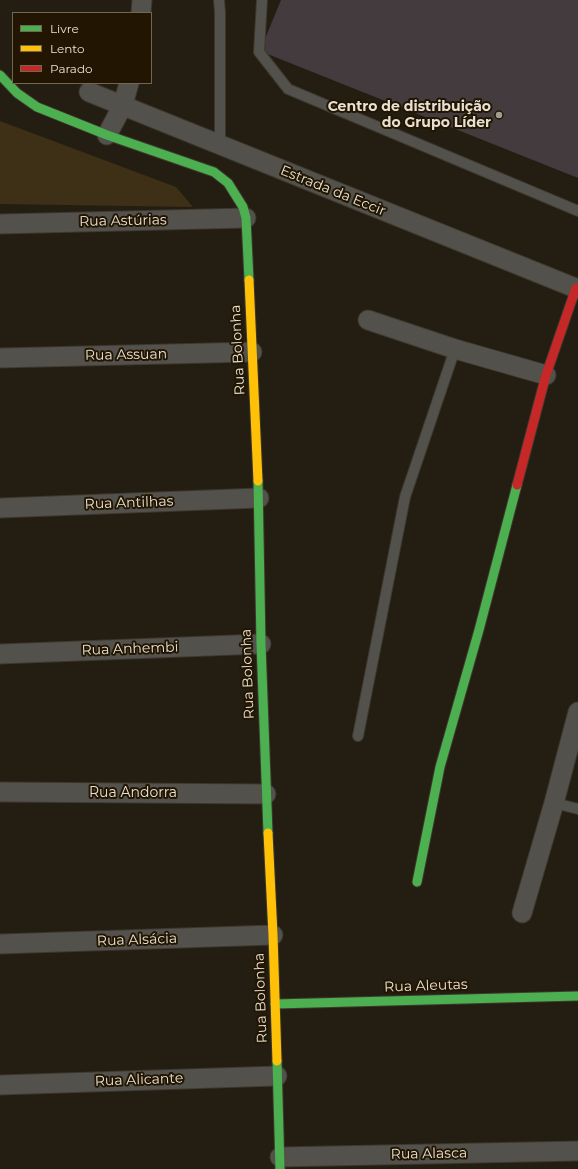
<!DOCTYPE html>
<html>
<head>
<meta charset="utf-8">
<style>
	body { margin:0 }
	#map { position:relative; width:578px; height:1169px; overflow:hidden; background:#241d11; font-family:Montserrat,sans-serif }
	canvas { display:block }
	.legend { position:absolute; left:12px; top:12px; width:140px; height:72px; box-sizing:border-box; background:#221602; border:1px solid #716755; margin:0; padding:5px 7px; list-style:none; font-size:12px; color:#e8e0d2 }
	.legend li { display:flex; align-items:center; gap:8px; height:20px }
	.legend b { width:20px; border:1px solid #716755 }
</style>
</head>
<body>
<div id="map">
<canvas width="578" height="1169"></canvas>
<ul class="legend">
<li><b style="height:5px;background:#4caf50"></b>Livre</li>
<li><b style="height:5px;background:#ffc107"></b>Lento</li>
<li><b style="height:5px;background:#c62828"></b>Parado</li>
</ul>
</div>
<script>
const context = document.querySelector('canvas').getContext('2d');
context.lineJoin = 'round';
function paint(path, color) {
  context.fillStyle = color;
  context.fill(path, 'evenodd');
}
function stroke(path, color, width, dash) {
  context.strokeStyle = color;
  context.lineWidth = width;
  context.lineCap = dash ? 'butt' : 'round';
  context.setLineDash(dash || []);
  context.stroke(path);
}
function write(font, color, halo, rows, align = 'center') {
  context.font = font + ' Montserrat,sans-serif';
  context.lineWidth = 4;
  context.setLineDash([]);
  context.textBaseline = 'middle';
  context.strokeStyle = halo;
  context.fillStyle = color;
  for (const [text, x, y, turn = 0] of rows) {
    context.save();
    context.translate(x, y);
    context.rotate((+turn || 0) * Math.PI / 180);
    context.textAlign = isNaN(turn) ? turn : align;
    if (halo) context.strokeText(text, 0, 0);
    context.fillText(text, 0, 0);
    context.restore();
  }
}
paint(new Path2D(`
	M0,121L176,187L193,207L0,204Z`), '#3e3017');
paint(new Path2D(`
	M281,0H578V178L260,51Z`), '#433b3d');
const lane = new Path2D(`
	M219,0L220,12V145
	M262,0L259,52L288,89L578,211
	M358,736L405,497L455,349
	M554,803L578,809`);
const street = new Path2D(`
	M141,13L142,0
	M89,92L578,289
	M107,135L123,105L129,83
	M0,224L246,218
	M368,320L455,349L546,375
	M0,358L252,352
	M0,508L259,498
	M0,654L261,644
	M0,792L266,794
	M522,913L554,803L578,712
	M0,944L273,935
	M0,1085L277,1076
	M280,1157L578,1151`);
const fast = new Path2D(`
	M0,75L17,93L37,107L107,135L214,172L228,183L243,207L246,218L249,280
	M258,481L261,644L268,833
	M417,882L440,767L479,630L517,485
	M275,1004L578,996
	M277,1061L280,1169`);
const slow = new Path2D(`
	M249,280L258,481
	M268,833L273,935L277,1061`);
const jam = new Path2D(`
	M517,485L546,375L576,288`);
stroke(lane, '#3e372e', 12);
stroke(street, '#3e372e', 21);
stroke(fast, '#3e372e', 11);
stroke(slow, '#3e372e', 11);
stroke(jam, '#3e372e', 11);
stroke(lane, '#53514c', 10);
stroke(street, '#53514c', 19);
stroke(fast, '#4caf50', 9);
stroke(slow, '#ffc107', 9);
stroke(jam, '#c62828', 9);
for (const [x, y, r, color] of [
	[499,115,4,"#a39c8e"]
]) {
  const dot = new Path2D();
  dot.arc(x, y, r, 0, 2 * Math.PI);
  context.fillStyle = color;
  context.fill(dot);
  stroke(dot, '#221602', 1.5);
}
write('bold 14px', '#e8e0d2', '#221602', [
	["Centro de distribuição",491,107],
	["do Grupo Líder",491,123]
], 'right');
write('14px', '#e8e0d2', '#221602', [
	["Estrada da Eccir",333,191,22],
	["Rua Astúrias",123,221,-1],
	["Rua Bolonha",238,350,-93],
	["Rua Assuan",126,355,-1],
	["Rua Antilhas",129,503,-2],
	["Rua Anhembi",130,649,-2],
	["Rua Bolonha",248,674,-92],
	["Rua Andorra",133,793],
	["Rua Alsácia",137,940,-2],
	["Rua Aleutas",426,986,-2],
	["Rua Bolonha",261,998,-92],
	["Rua Alicante",139,1080,-2],
	["Rua Alasca",429,1154,-1]
]);
</script>
</body>
</html>
